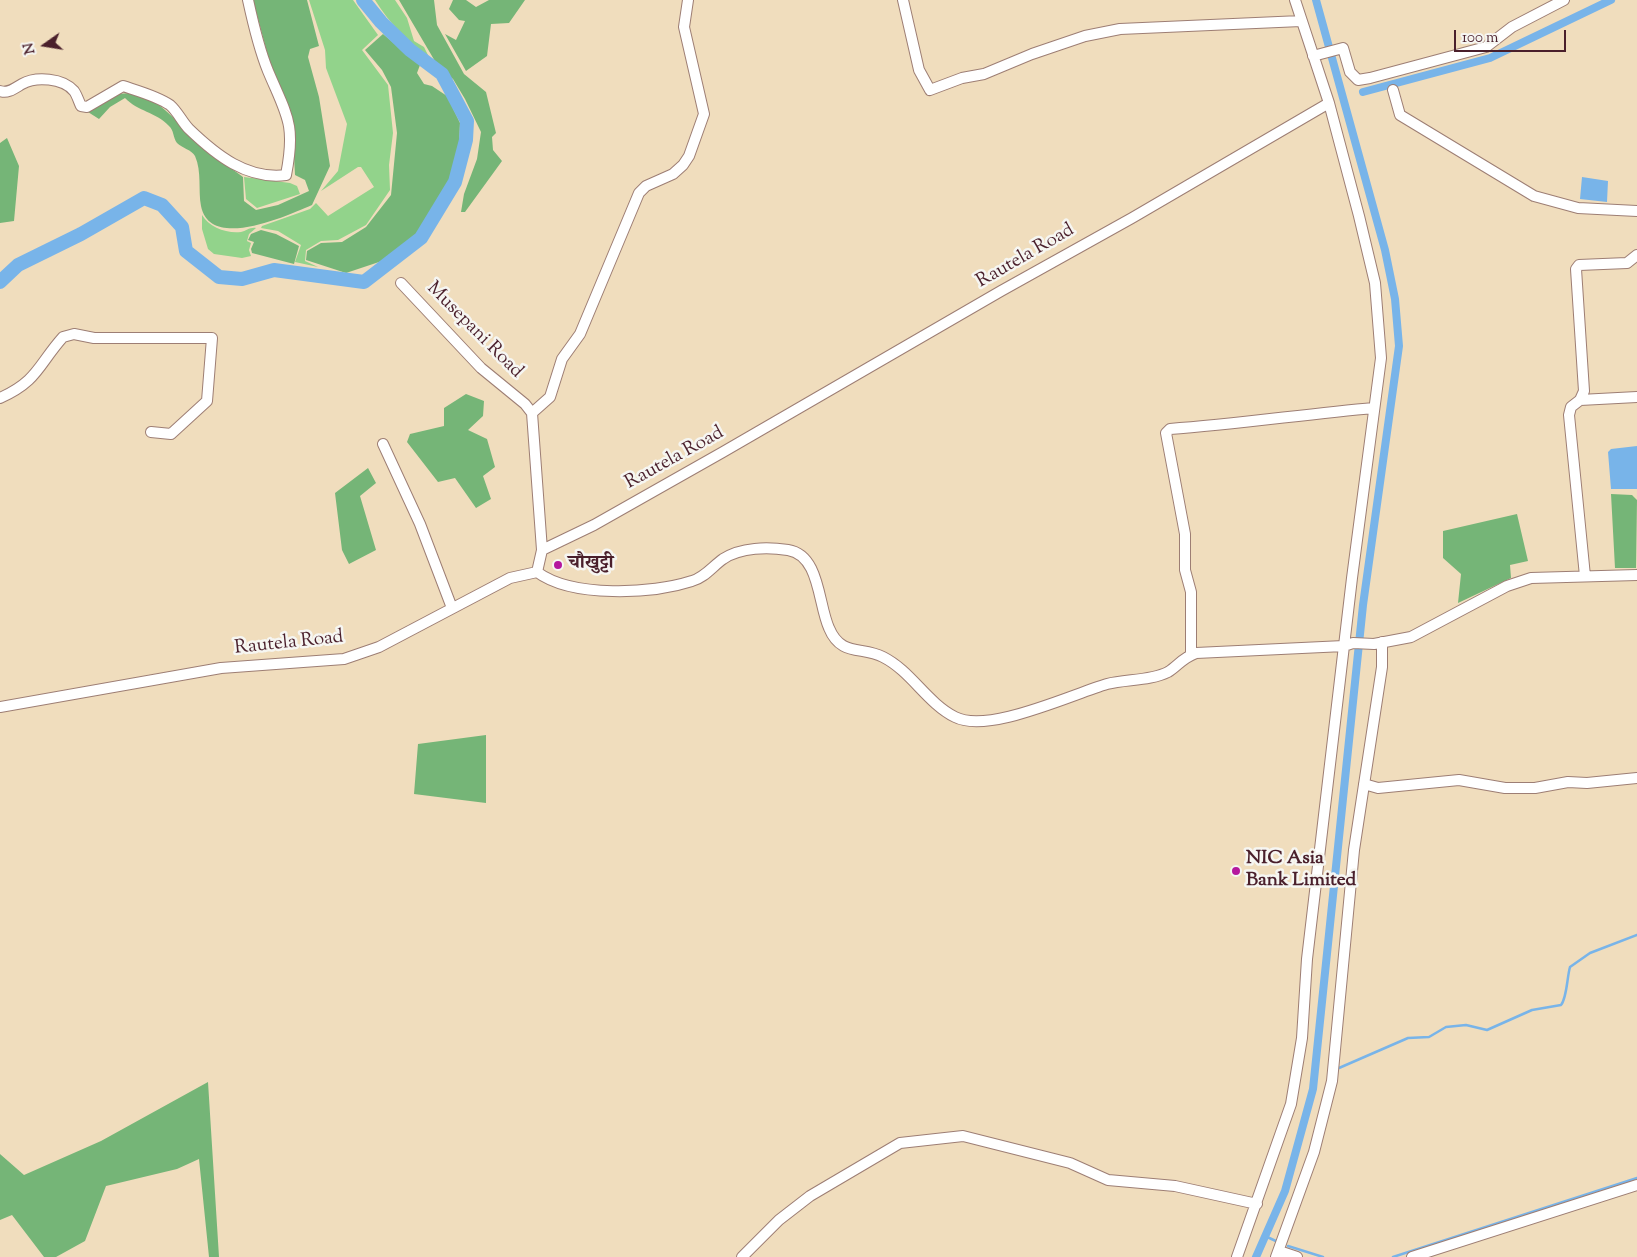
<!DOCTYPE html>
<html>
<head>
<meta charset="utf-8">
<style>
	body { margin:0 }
	#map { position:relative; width:1637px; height:1257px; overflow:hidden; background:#f0ddbd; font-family:"Sorts Mill Goudy",serif }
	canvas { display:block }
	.north { position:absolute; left:20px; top:20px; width:50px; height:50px; -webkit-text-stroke:4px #f6f6f2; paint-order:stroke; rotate:257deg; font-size:14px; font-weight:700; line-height:20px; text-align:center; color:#4a1f2b }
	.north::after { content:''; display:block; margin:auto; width:18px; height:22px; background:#4a1f2b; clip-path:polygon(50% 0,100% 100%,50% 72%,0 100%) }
	.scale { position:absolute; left:1454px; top:30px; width:112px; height:22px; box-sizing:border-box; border:2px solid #4a1f2b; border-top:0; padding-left:6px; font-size:15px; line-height:18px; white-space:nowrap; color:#4a1f2b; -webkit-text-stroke:4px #f6f6f2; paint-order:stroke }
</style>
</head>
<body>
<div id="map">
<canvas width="1637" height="1257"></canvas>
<div class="north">N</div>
<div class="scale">100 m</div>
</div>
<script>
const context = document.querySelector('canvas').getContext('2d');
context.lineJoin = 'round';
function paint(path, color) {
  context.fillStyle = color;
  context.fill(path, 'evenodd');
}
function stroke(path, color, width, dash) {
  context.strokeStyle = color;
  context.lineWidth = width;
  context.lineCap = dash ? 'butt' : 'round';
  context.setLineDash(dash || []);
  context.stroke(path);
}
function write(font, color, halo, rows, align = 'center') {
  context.font = font + ' "Sorts Mill Goudy","Noto Serif Devanagari",serif';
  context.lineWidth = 5;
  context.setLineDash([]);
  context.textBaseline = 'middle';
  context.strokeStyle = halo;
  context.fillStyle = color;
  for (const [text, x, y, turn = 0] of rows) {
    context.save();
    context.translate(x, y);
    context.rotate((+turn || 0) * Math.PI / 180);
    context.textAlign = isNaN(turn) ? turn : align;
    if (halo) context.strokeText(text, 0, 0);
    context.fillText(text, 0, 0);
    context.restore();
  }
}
paint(new Path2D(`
	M309,0H353L378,35L362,50L388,85L393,133L389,165L390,190L366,225L338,240L321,241L306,250L305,261L318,267L295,262L301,245L278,231L261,228L262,226L310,209L316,203L328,216L374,187L361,167H358L321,191L338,171L347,124L326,68L325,50Z
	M375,0H395L407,18L414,41L424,47L431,61C409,43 390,24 375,0Z
	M244,177L290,183L297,186L300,194L257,208L246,199Z
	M202,215C209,227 227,234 241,232C246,231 250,227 256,228L249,234L247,241L251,243L249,250L251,256L242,258L214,254L208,249L202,229Z`), '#92d38b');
paint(new Path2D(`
	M253,0H307L319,46L310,49L308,57L319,97L330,166L312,205C286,216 210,251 201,206C198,190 202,172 195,156C192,150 182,148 177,143C173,138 174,130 169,126C156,112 137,111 125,98L110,107L99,119L88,112C137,69 164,109 199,144C212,157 229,166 243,177L244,201L256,210L278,205L309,191L305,180L295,175L292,117L272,71Z
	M399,0H434L437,25L464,74L486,92L496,133L492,137L493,150L502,161L465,212H461L464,194L477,159L481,132L465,99L453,79L439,68Z
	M453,0H466L476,7L489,0H525L509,23L491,24L487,56L466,71L445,34L456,40L465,21L459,20L449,9Z
	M383,34L420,65L417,73L424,84L432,86L447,96L460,123L459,149L449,180L433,208L414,237L382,261L346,273L306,260L307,251L321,243L342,242L366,227L391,195L397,133L391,87L382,70L365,50Z
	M7,138L19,166L14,221L0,223V143Z
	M261,230L276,234L299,246L294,264L252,253L251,249L254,242L248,240L251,234Z
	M466,394L484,401L483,416L468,430L487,439L495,467L483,476L491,499L476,508L455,478L438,482L407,442L410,434L444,426V408Z
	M368,468L376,483L360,496L376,550L349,564L342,550L335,493Z
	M1611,494L1632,495L1637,500L1636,568H1615Z
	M1517,514L1528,561L1510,565L1511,578L1458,603L1461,574L1443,558V531Z
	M486,735V803L414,794L418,744Z
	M208,1082L219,1257H209L199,1159L177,1169L106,1186L85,1241L56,1257H44L12,1215L0,1220V1154L24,1175L101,1141Z`), '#75b577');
paint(new Path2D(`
	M1582,177L1608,181L1607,202L1580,199Z
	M1637,446V489H1611L1608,452L1611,449Z`), '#78b4e9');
stroke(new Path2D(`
	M1339,1068L1408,1038L1429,1037L1446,1027L1466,1025L1487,1030L1532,1010L1561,1005C1567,998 1567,977 1570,967L1590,953L1637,935
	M1265,1236L1278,1242
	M1288,1246L1323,1257
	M1393,1257L1637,1178`), '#78b4e9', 2.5);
stroke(new Path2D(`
	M1363,92L1490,58L1611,0
	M1256,1257L1285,1191L1313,1089L1363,605L1399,346L1395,299L1385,250L1316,0`), '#78b4e9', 8);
stroke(new Path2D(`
	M0,282L18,265L81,234L144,198L162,205L182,227L186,251L219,277L242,279L274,270L364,282L421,238L455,182L466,140L467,121L442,74L410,50L381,22L363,0`), '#78b4e9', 14);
const minor = new Path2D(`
	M903,0L919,70L930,90L962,78L984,74L1032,54L1085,36L1120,29L1301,21
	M1313,56L1343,48L1350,72L1358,80L1370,78L1486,47L1512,27L1564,0
	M1393,90L1400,115L1534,196L1578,208L1637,211
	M0,91C8,94 15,88 22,84C36,76 63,78 74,91C77,95 79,102 81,106L87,107L123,86C138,91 157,96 170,105C178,112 182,122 189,129C216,155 247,180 286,175C296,124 287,116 268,71C259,49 253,23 248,0
	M401,283L481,368L525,404L532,413L542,550L537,572
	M0,398C38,381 38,365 63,337L74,334L94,338H212L207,401L171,434L151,432
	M1580,400L1637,397
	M532,413L550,397L562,359L580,334L639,193L646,186L673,174L683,165L689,156L704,114L684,27L688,0
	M383,444L420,524L452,608
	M542,550L594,525L723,452L1001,291L1132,218L1329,103
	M537,572C572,598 652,594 692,581C704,578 713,566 723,559C741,547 768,547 788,550C820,555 818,604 829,628C841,657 862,646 883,657C911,671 927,703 955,717C988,734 1070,695 1107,684C1126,679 1150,681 1168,672C1178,666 1182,658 1196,653L1344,646L1353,643L1374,644L1411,637L1507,586L1531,578L1637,575
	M1585,576L1569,415L1571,407L1580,400L1584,391L1576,269L1579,265L1627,263L1637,255
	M1191,655V592L1185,570V534L1166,433L1170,429C1238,424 1306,414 1374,408
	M0,707L221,668L344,659L379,647L510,578L537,572
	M1364,784L1378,788L1459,780L1505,788H1535L1568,782L1587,783L1637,778
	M1279,1251L1297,1257
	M742,1257L779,1220L810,1196L900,1143L963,1136L1070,1163L1108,1180L1175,1186L1257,1204
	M1237,1257L1291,1104L1302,1038L1307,959L1352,578L1381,358L1375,283L1359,216L1329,103L1295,0
	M1276,1257L1314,1152L1332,1081L1354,850L1382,667V642
	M1412,1257L1637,1185`);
stroke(minor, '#9d7e74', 12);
stroke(minor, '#fff', 10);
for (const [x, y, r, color] of [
	[558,565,5,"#b5179e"],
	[1236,871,5,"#b5179e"]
]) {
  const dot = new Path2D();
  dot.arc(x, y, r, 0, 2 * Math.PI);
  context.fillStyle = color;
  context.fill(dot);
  stroke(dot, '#f6f6f2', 2);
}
write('19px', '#4a1f2b', '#f6f6f2', [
	["Rautela Road",1026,257,-30],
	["Musepani Road",474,331,45],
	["Rautela Road",675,459,-29],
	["Rautela Road",289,644,-6]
]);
write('bold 19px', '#4a1f2b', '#f6f6f2', [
	["चौखुट्टी",568,565],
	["NIC Asia",1246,860],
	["Bank Limited",1246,882]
], 'left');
</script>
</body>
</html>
